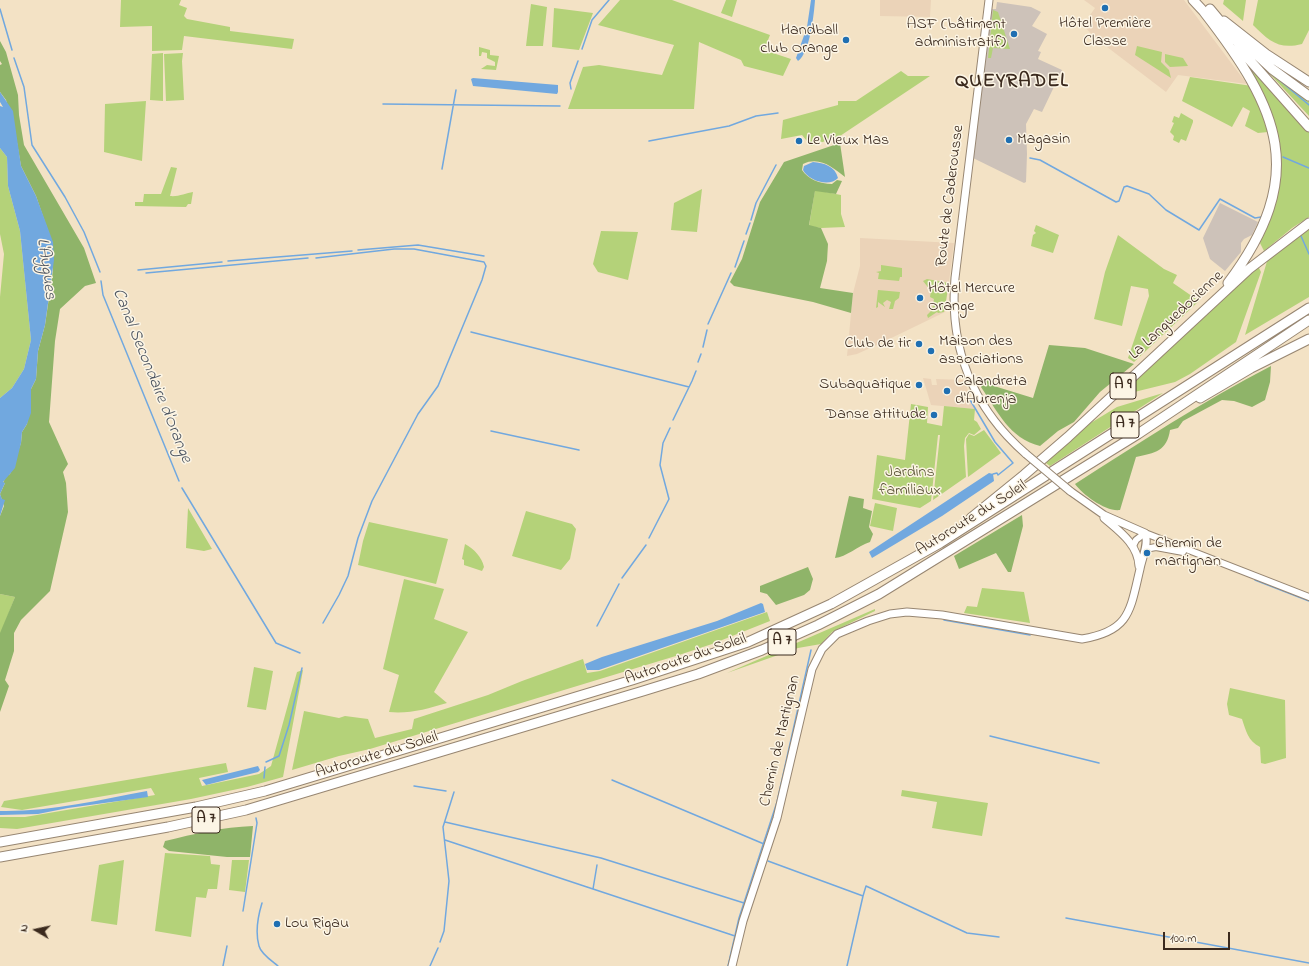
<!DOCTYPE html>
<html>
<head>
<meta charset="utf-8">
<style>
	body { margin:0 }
	#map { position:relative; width:1309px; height:966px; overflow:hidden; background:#f3e2c5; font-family:"Indie Flower",sans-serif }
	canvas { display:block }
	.north { position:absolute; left:16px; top:910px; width:40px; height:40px; -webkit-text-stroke:3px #fcf5e5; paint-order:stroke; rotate:279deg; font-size:11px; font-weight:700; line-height:16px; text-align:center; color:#3b2a1e }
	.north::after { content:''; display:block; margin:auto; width:14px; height:18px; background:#3b2a1e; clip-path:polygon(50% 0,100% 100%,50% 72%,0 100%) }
	.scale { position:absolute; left:1163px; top:932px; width:67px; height:18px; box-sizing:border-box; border:2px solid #3b2a1e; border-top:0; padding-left:5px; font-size:12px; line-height:14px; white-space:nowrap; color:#3b2a1e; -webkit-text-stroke:3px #fcf5e5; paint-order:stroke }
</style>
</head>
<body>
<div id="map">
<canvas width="1309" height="966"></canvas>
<div class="north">N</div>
<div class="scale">100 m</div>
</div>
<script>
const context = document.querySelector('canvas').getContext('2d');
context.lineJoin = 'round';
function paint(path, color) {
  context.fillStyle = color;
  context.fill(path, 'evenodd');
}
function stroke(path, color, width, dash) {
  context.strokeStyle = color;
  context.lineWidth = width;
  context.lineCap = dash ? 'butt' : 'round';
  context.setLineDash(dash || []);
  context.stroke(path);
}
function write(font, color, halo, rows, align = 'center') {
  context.font = font + ' "Indie Flower",sans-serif';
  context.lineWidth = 3;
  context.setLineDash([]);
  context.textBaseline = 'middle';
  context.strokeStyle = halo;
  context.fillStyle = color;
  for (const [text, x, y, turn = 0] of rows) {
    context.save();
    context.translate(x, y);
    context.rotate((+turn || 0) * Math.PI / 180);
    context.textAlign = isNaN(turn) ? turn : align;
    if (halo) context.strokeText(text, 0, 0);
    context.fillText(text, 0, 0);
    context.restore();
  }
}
paint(new Path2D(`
	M880,0H931L930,17L880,16Z
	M1084,0H1184L1247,84L1178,75L1166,92L1094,37L1083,25L1095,8Z
	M860,238L954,243L945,312L879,344L857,354L847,356L853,293L860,266Z
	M923,378L931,379L932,385H937L936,379L964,380L975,409L931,405Z`), '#ebd3b8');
paint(new Path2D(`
	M997,2L1031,7L1041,12L1032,26L1047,34L1038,51L1041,52L1038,59L1062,70L1042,112L1034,109L1026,124L1027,154L1026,182L1024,183L973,158L992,9H996Z
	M1220,203L1258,222L1252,235L1244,239L1241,243V252L1225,271L1210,259L1203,238Z`), '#cdc2b9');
paint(new Path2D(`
	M121,0H181L179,5L187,8L184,16L187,19L230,27V31L294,39L292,49L184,36L182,50L152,51V26L120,27Z
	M620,0H672L770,35L764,50L791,59L783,76L744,66L741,60L699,42L694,109H568L583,67L599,65L662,75L674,45L598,25Z
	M726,0H737L732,17L721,13Z
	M1224,0H1246L1243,21L1223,4Z
	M1258,0H1309V30L1302,44C1279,50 1269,41 1253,25Z
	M531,4L547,7L543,46H526Z
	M554,8L593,13L579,50L552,47Z
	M993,10L998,12L1010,49L993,48L991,58H988Z
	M1137,46L1162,52L1161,62L1169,70L1171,78L1135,55Z
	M479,47L490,50V55L499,56L496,70L481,69L487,65L495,66V62L487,58V53L482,52L481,56H479Z
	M163,53V101L150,100L152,54Z
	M183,53L182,61L184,100L166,101L164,54Z
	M1165,54L1183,58L1188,66L1170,67L1165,62Z
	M1240,55L1309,130V217L1292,228L1264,251L1260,243C1295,169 1281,122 1240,55Z
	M1256,59L1309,99V116Z
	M901,71L908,76H930L840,136L811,146L802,135L781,139L783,120L838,105V101H856Z
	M1190,77L1252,86L1268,132L1258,133L1245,126L1250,111L1243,107L1232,127L1182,101Z
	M146,101L142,161L104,152L105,104Z
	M1181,113L1193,120V122L1186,141L1181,139L1179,143L1173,140L1174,136L1170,132L1174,123L1172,122L1174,116L1179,118Z
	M0,148L7,157L8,186L20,231L31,340L24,369L12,388L0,398V297L4,254L0,234Z
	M171,167L177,168L170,196C178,197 186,193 193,192L191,204H188L186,207L135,206V202H143L144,194H161Z
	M702,189L697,232L671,230L674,203Z
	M815,190L841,195V214L845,227L821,228L809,226Z
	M1036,225L1059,235L1053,253L1031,246L1033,235L1036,233L1034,231Z
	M1309,229V297L1245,335L1268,258Z
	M601,231L638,232L628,280L598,272L593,264Z
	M1118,235L1164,269L1177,275L1173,283L1199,301L1134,362L1128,358L1149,296L1148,289L1131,286L1122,326L1094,319L1105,272Z
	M881,265L902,268V277H900L899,281L878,279L879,273L876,272L881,271Z
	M1257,268H1259L1261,272L1236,342L1190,374L1175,382L1118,396Z
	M927,279L949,283L944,312L938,313L937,312L928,318L927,315L932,310L934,299L930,297L931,291L923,281Z
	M878,290L900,292L899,298L895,301L893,309H889L891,302L887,300L883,303L885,307L878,302V307L876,308Z
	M1163,393L1050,466L1046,463L1089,424L1117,407Z
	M911,404L928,407L927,423L942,426L944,406L975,409L974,420L977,422L981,429L974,435L969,433L965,438L964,446L966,477L933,500L940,435H938L931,501L920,508L872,499L877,455L905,460Z
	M984,430L1001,453L968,477L966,439L969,434L974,436Z
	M875,503L897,508L893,531L870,526Z
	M188,508L212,549L204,551L186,548Z
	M526,511L572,524L576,529L570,559L561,570L512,556Z
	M369,522L448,539L436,584L358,565L363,541Z
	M465,544C474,549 482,557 484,567L482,571L464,565V560L462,559Z
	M404,579L444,589L434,619L468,632L434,692L447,703C427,709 409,714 389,712L399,675L383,669Z
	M982,588L1024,592L1030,623L964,613L967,606L977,607Z
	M0,594L15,597L1,633H0Z
	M875,609V611L832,632L821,644L798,648L727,673Z
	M767,612L770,621L712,644L679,655L370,749L339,756L292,770L304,711L339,718L345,716L368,719L375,738L412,729L414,719L488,695L522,681L583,659L587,673L600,671Z
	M254,667L273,671L266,710L247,707Z
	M303,670L283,777L247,787L191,799L17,829L0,828V817H25L155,795L151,788L22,810L1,807L4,801L226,763L228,772L199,778L202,786L259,774L271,766L297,672Z
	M1230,688L1285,700L1286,758L1265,764L1261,763L1260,747C1248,741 1246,731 1242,719L1229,715L1227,704Z
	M902,790L988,803L982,836L932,828L937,802L901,796Z
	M165,853L210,856L211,864L220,865L217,889H208L206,898L196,897L191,937L155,931Z
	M124,860L117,925L91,921L99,865Z
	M232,860H249L245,892L229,890Z`), '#b4d279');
paint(new Path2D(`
	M0,41L6,52L18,95L19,115L24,145L84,248L96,283L85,286L60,309L55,341L49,422L68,464L63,472L66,483L68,512L50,591L21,620L14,633V651L5,680L9,686L0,712V633L15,597L0,594V516L4,506L0,494L5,483H3L6,476L10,474L21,443L22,432L27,424L31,389L36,379L38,351L45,325L53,270L48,231L36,196L21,166L15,131L6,100L0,92V65L2,64L0,61Z
	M840,143L845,177C833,168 820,156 803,164L802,170C808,179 820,184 832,184L837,180L842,181L836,194L815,191L809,225L821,228L828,244L827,261L820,288L853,293L851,313L813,302L734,286L730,282L742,259L760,202L784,162Z
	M1049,345L1085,348L1134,364L1100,392L1074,422L1058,431L1040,446C1009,438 998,412 981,387L986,378L994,386L1033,398Z
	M1271,366L1270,382L1265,400L1252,407L1234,401L1222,400L1183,421L1178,428L1170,430C1167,451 1155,453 1136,457L1120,510C1106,512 1083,495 1075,484C1139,443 1203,401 1271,366Z
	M849,496L864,499L863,508L872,511L869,527L873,534L870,542C858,546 846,557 835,558Z
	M1022,515L1023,526L1011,572H1008L996,553L959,569L954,556Z
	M808,567L813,579L810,590L804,595L776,605L767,594L760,592V586Z
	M253,826L250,857H227L169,851L163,847L165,841C194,834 223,827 253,826Z`), '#8fb469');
paint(new Path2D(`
	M811,0H815C814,14 810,53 798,61L796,58L807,27Z
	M473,78L558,85V92L557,94L473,86L471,79Z
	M0,92L13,111L21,166L36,196L53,242L54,260L45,325L38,351L36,379L31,389V413L27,424L22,432L21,443L15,468L3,482L5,483L0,494L2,499L5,500L0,516V398L12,388L24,369L31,340L20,231L8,186L7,157L0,148V106L3,107L0,102Z
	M813,162C824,163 835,166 838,178C829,188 808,180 803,170L804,166Z
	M989,473L993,474L994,481L942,516L872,558L869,552Z
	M761,603L763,604L765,612L599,670H587L585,664L602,657L717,621Z
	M258,766L260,770L258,772L206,785L202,780Z
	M147,791L148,797L68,808L38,814L0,815V811C49,812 99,800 147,791Z`), '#71a8df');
stroke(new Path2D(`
	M0,9L12,50
	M582,49L592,20L609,0
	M14,58L24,87L32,145L65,197L84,232L100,272
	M1272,74L1309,105
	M571,89L570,83L578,61
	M383,104L560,106
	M649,141L729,126L756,116L778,113
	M1283,157L1309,168
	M1030,158L1040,160L1116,202L1119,201L1124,187L1127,186L1149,194L1166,210L1199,230L1220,199L1255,218L1261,217
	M442,169L456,90
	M751,220L756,203L776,165
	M746,234L750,223
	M1301,236L1309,254
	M358,250L418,245L484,256
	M316,258L394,249H414L484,262L486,266L482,280L438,386L418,414L372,501L358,538L348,576L339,595L323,623
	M228,261L352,251
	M735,267L744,241
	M138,270L222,262
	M146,273L308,258
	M101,281L103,295L179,481
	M708,324L731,273
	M471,332L689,387
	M703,347L707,330
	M698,362L701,354
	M969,398L995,442L1013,463L998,475L997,473L993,474
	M673,420L692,381L696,371
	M491,431L579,450
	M182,488L276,643L300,653
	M649,538L669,499L660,465L663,443L670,428
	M622,578L646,545
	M1255,580L1309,601
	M944,620L1030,635
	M597,626L619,584
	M990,736L1099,763
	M266,762L279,756L289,725L302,668
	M264,778L265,767
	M612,780L764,844
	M414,786L446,791
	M445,822L601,858L744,903
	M445,840L735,936
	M768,861L863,896L866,886L967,933L999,937
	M593,889L597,865
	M262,903C258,916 255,932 259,946C261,954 272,961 278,966
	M243,911L257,823L256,818
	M1066,918L1309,963
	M440,942L444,931L449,881L443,827L454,792
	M223,966L227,946
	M430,966L438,948
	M728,966L739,918L777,802L811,650
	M847,966L863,896`), '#71a8df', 1.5);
const tertiary = new Path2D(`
	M1133,546L1136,540L1145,533L1309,597
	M1145,549L1156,547L1183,552`);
const secondary = new Path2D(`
	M989,0L955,278C949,348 973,408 1026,454
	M1104,518C1119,531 1138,544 1139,566
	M732,966L743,921L777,818L812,669L822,649L837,634L868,621L890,614L907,612L942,615L1082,639C1130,631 1130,611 1140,569C1142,558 1149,544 1145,533L1104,515L1070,491`);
const motorway = new Path2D(`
	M1193,0L1207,15
	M1210,9L1244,50
	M1204,12C1280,110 1309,175 1228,283
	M1224,21L1266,54L1309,82
	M1242,41L1272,69L1309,96
	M1238,47L1309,127
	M1200,398L1251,368L1309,339
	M971,518L1024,475L1068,437L1249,269L1309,223
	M0,842L196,807L265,791L632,680L748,642L831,604L940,543L1309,308
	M0,857L168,827L246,810L643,691L698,674L762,650L818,625L879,594L1138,434L1309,320`);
stroke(tertiary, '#978672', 8);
stroke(secondary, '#978672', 9);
stroke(motorway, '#978672', 11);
stroke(tertiary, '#fff', 6);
stroke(secondary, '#fff', 7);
stroke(motorway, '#fff', 9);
const secondaryBridge = new Path2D(`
	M1026,454L1070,491`);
stroke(secondaryBridge, '#978672', 9, []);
stroke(secondaryBridge, '#fff', 7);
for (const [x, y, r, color] of [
	[1105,8,4,"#1f6fb2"],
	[1014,34,4,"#1f6fb2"],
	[846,40,4,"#1f6fb2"],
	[1009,140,4,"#1f6fb2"],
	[799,141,4,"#1f6fb2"],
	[920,298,4,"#1f6fb2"],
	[919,344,4,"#1f6fb2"],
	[931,351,4,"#1f6fb2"],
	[919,385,4,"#1f6fb2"],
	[947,391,4,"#1f6fb2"],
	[934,415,4,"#1f6fb2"],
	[1147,553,4,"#1f6fb2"],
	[277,924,4,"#1f6fb2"]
]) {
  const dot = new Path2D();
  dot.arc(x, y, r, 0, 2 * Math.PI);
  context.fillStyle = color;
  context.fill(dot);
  stroke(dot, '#fcf5e5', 1.5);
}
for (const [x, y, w] of [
	[1123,386,26],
	[1125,425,28],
	[782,642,28],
	[206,820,28]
]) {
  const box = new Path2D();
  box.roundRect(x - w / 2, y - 13, w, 26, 3);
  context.fillStyle = '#fcf5e5';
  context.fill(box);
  stroke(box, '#3b2a1e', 1);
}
write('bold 15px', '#3b2a1e', null, [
	["A 9",1123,386],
	["A 7",1125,425],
	["A 7",782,642],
	["A 7",206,820]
]);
write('16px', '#3b2a1e', '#fcf5e5', [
	["Hôtel Première",1105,24,"center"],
	["Classe",1105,42,"center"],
	["ASF (bâtiment",1006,25,"right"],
	["administratif)",1006,43,"right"],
	["Handball",838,31,"right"],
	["club Orange",838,49,"right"],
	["Magasin",1017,140],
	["Le Vieux Mas",807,141],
	["Hôtel Mercure",928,289],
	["Orange",928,307],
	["Maison des",939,342],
	["associations",939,360],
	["Club de tir",911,344,"right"],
	["Calandreta",955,382],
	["d'Aurenja",955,400],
	["Subaquatique",911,385,"right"],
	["Danse attitude",926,415,"right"],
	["Chemin de",1155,544],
	["martignan",1155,562],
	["Lou Rigau",285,924]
], 'left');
write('16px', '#3b2a1e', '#fcf5e5', [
	["Route de Caderousse",951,196,-83],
	["La Languedocienne",1177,316,-43],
	["Autoroute du Soleil",972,519,-32],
	["Autoroute du Soleil",686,660,-19],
	["Chemin de Martignan",781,741,-77],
	["Autoroute du Soleil",377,756,-17]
]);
write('16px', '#595435', '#fcf5e5', [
	["Jardins",910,473],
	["familiaux",910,491]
]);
write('italic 17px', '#4e5662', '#fcf5e5', [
	["L'Aygues",45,269,82],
	["Canal Secondaire d'Orange",151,376,68]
]);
context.letterSpacing = '1px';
write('bold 20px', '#3b2a1e', '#fcf5e5', [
	["QUEYRADEL",1012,83]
]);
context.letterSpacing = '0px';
</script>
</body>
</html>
